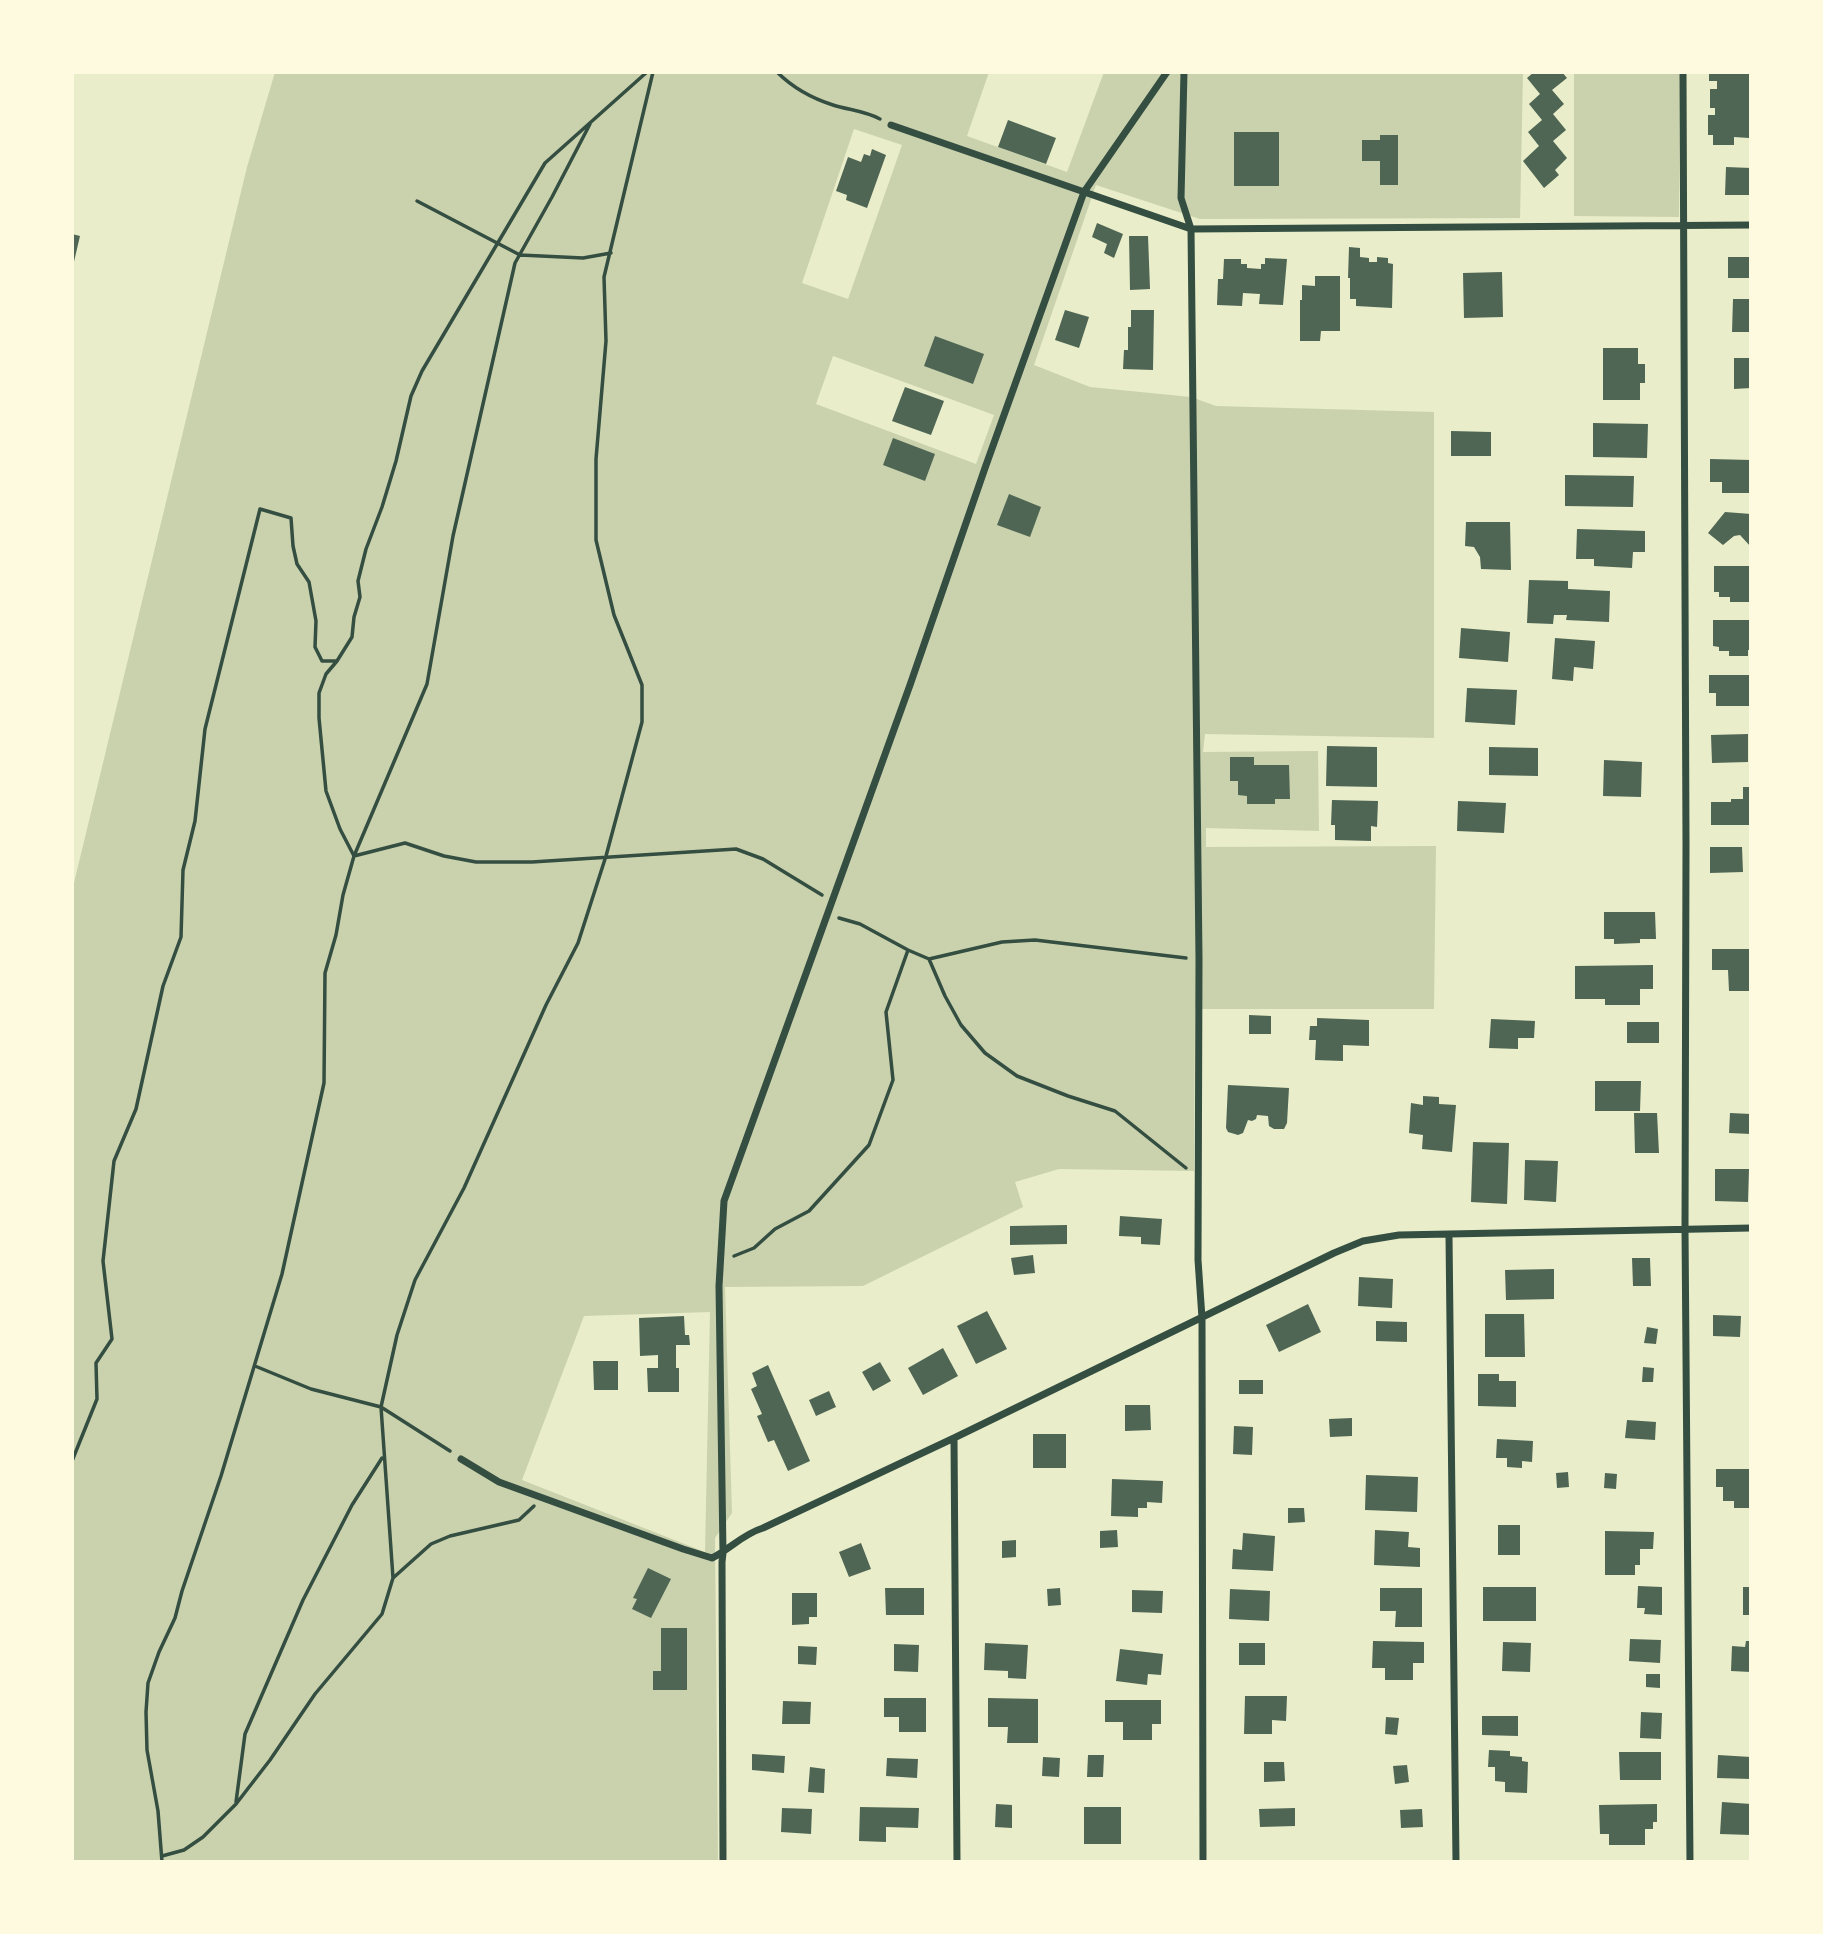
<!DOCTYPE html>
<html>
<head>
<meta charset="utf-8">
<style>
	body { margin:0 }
	#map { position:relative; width:1823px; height:1934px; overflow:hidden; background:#e9edc9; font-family:Commissioner,sans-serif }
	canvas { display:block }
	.frame { position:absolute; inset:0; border:74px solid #fefae0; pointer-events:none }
</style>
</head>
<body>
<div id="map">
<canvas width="1823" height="1934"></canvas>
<div class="frame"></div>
</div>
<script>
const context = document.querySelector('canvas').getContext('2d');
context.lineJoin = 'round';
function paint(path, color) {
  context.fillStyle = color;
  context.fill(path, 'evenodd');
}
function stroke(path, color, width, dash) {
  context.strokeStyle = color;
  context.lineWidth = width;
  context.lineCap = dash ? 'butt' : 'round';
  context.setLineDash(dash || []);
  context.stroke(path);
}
paint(new Path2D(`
	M275,72H989L967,136L1067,172L1104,72H1523L1520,218L1200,219L1096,185L1034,365L1090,387L1191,397L1216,406L1434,412V738L1205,734L1203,752L1318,751L1319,831L1206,828V847L1436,846L1434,1009H1195L1194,1171L1059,1169L1015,1182L1023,1207L863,1286L725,1287L732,1513L715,1538L718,1862H72V891L247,167ZM854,129L902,145L848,299L802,283ZM833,356L994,415L976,464L816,404ZM710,1312L705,1552L522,1480L584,1316Z
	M1574,72H1680L1679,217L1574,216Z`), '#cad2ad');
paint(new Path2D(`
	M1534,72H1562L1567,78L1552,90L1564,104L1553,114L1566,130L1553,141L1567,158L1555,170L1559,175L1544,188L1523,161L1539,146L1528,132L1542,120L1529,104L1540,94L1527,78Z
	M1709,72H1750L1749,138L1734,137V145H1713V135H1708V115H1715V108H1710V89H1717V81H1709Z
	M1008,120L1056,138L1046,164L998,147Z
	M1234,132H1279V186H1234Z
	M1380,135H1398V185H1380V161H1362V140H1380Z
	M872,149L886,155L867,208L846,200L847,195L836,191L848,157L861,162L864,154L870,156Z
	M1726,167L1751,168V195H1725Z
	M1097,223L1123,234L1114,258L1104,253L1107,244L1092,237Z
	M72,234L80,236L73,266H72Z
	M1129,236H1148L1150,289L1130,290Z
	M1349,247L1360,248V257L1369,258V262H1377V257L1388,258V263L1393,264L1392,308L1356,306V299H1350V278H1348Z
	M1728,257H1751V278H1728Z
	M1265,258L1287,259L1283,305L1259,304L1260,294L1243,293L1242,306L1217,305L1218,279H1223L1224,259H1241V264H1247V268L1261,269V264H1265Z
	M1502,272L1503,317L1464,318L1463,273Z
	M1315,276H1340V331H1321L1320,341H1300V300H1302V285L1315,286Z
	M1733,299H1751V332H1732Z
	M1065,310L1089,317L1079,348L1055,340Z
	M1131,310H1154L1153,370L1123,369L1124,350H1128V327H1131Z
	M935,336L984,354L973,384L924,366Z
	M1603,348H1638V364H1645V383H1640V400H1603Z
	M1734,358H1751V388L1734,389Z
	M905,387L944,401L931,435L892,421Z
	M1593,423L1648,424L1647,458L1593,457Z
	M1451,431L1491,432V456H1451Z
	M893,438L935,454L925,481L883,465Z
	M1710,459L1751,460V493H1722V482H1710Z
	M1565,475L1634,476L1633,507L1565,506Z
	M1009,494L1041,507L1030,537L997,525Z
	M1725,512L1751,514V547L1740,535L1734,536L1723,545L1708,533Z
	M1466,522H1510L1511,570L1481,569L1480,557L1474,547L1465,546Z
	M1577,529L1645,531V552H1633L1632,568L1594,566V559H1576Z
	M1714,566H1751V597H1749V602H1730V597H1719V592H1714Z
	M1529,580L1568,581V589L1610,591L1609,622L1566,620L1567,615H1554L1553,624L1527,623Z
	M1713,620H1751V650H1748V656H1729V651H1719V647L1713,646Z
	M1461,628L1510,632L1508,662L1459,658Z
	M1555,638L1595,641L1593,669L1574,667L1573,681L1552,679Z
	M1709,675H1751V706H1716V693H1709Z
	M1467,688L1517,690L1515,725L1465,722Z
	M1748,734V762L1712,763L1711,735Z
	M1327,746L1377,747V787L1326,786Z
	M1489,747L1538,748V776L1489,775Z
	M1230,757H1254V765H1289L1290,799H1275V804H1247V796L1238,795V781H1230Z
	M1604,760L1642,762L1641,797L1603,796Z
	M1743,787H1751V825H1711V802H1731V799H1743Z
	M1332,800L1378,801L1377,827L1371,826V841L1335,840V825H1331Z
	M1458,801L1506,803L1504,833L1457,831Z
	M1710,847H1742L1743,872L1710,873Z
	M1604,912H1655L1656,939H1640V943L1614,944V939H1604Z
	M1712,949H1751V991H1729L1728,970H1712Z
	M1653,965V989H1640V1005H1605V999H1575V966Z
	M1249,1015L1271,1016V1034H1249Z
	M1317,1018L1369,1020V1046L1343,1045V1061L1315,1060L1316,1040H1309L1310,1026H1317Z
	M1491,1019L1535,1021L1534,1038H1518V1049L1489,1048Z
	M1627,1022H1659V1043H1627Z
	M1595,1081H1641L1640,1111H1595Z
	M1228,1085L1289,1088L1287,1123L1284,1129H1274L1269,1126L1268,1116L1257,1115L1256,1119L1252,1121L1248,1120L1243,1133L1238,1135L1228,1132L1226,1128Z
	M1423,1096L1439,1097V1104L1456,1105L1452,1152L1422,1149L1423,1135L1409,1133L1411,1103L1423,1105Z
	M1634,1113H1657L1659,1153H1635Z
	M1730,1113L1751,1114V1134L1729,1133Z
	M1473,1142L1509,1143L1507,1204L1471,1202Z
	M1525,1160L1558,1161L1556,1202L1524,1200Z
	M1715,1169H1749L1748,1202L1715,1201Z
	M1120,1216L1162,1219L1160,1245L1141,1244V1237L1119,1236Z
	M1067,1225V1244L1010,1245V1226Z
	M1033,1255L1035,1273L1014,1275L1011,1258Z
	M1632,1258H1650L1651,1286H1633Z
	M1554,1269V1299L1506,1300L1505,1270Z
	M1359,1277L1393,1279L1392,1308L1358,1306Z
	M1308,1304L1321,1332L1279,1352L1266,1325Z
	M987,1311L1007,1349L976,1364L957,1326Z
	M1485,1314H1524L1525,1357H1485Z
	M1713,1315L1741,1316L1740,1337L1713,1336Z
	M684,1316L685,1335H689L690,1345H676V1368H679V1392H648L647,1368H658V1355L640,1356L639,1318Z
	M1376,1321L1407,1322V1342L1376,1341Z
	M1647,1327L1658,1329L1656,1344L1644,1343Z
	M943,1348L958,1376L923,1395L908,1368Z
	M593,1361H618V1390H594Z
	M880,1362L891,1381L873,1391L862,1372Z
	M768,1365L810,1461L788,1471L774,1440L768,1442L757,1416L762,1414L751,1389L757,1386L752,1373Z
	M1643,1367L1654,1368L1653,1382H1642Z
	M1478,1374H1499V1381H1516V1407L1478,1406Z
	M1239,1380H1263V1394H1239Z
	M829,1391L836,1407L816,1416L809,1400Z
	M1125,1405H1150L1151,1430L1125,1431Z
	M1352,1418V1436L1330,1437L1329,1419Z
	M1627,1420L1656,1422L1655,1440L1625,1438Z
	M1234,1426L1253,1427L1252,1455L1233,1454Z
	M1033,1434H1066V1468H1033Z
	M1497,1439L1533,1441L1532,1462L1522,1461V1468L1507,1467V1458H1496Z
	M1716,1469H1751V1508H1734V1501H1723V1487H1716Z
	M1568,1472L1569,1487L1557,1488L1556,1473Z
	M1605,1473L1617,1474L1616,1489L1604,1488Z
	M1366,1475L1418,1477L1417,1512L1365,1510Z
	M1112,1479L1163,1481L1162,1503L1147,1502V1508H1138V1517L1111,1516Z
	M1288,1508H1304L1305,1522L1288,1523Z
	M1498,1525H1520V1555H1498Z
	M1117,1530L1118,1547L1100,1548V1531Z
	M1375,1530L1409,1532L1408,1547L1420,1548V1567L1374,1565Z
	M1605,1531L1654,1532L1653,1549H1640V1565H1635V1575H1605Z
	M1243,1533L1275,1536L1273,1571L1232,1569L1233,1549L1242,1550Z
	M1016,1540V1557L1002,1558V1541Z
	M861,1543L871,1569L849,1577L839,1552Z
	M648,1568L671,1579L651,1618L632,1609L637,1599L633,1598Z
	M1638,1586L1662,1587V1615L1644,1614L1645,1608H1637Z
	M1483,1587H1536V1621H1483Z
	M1743,1587H1751V1615H1743Z
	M885,1588H924V1615H886Z
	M1060,1588L1061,1605L1048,1606L1047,1589Z
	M1380,1588H1422V1627H1395L1396,1611H1380Z
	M1230,1589L1270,1591L1269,1621L1229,1619Z
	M1132,1590L1163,1591L1162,1613L1132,1612Z
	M792,1593H817V1617H809V1624L792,1625Z
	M661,1628H687V1690H653V1671H661Z
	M1630,1639L1661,1640L1660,1663L1629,1661Z
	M1373,1641L1424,1642V1663H1413V1680H1385V1668H1372Z
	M1746,1641H1751V1672L1731,1671L1732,1646L1745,1647Z
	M1503,1642L1531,1643L1530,1672L1502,1671Z
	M985,1643L1028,1645L1026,1679L1008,1678V1671L984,1670Z
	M1239,1643H1265V1665H1239Z
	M894,1644L919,1645L918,1672L894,1671Z
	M798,1646L817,1647L816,1665L798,1664Z
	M1120,1649L1163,1654L1161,1675L1148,1674L1147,1685L1116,1681Z
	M1646,1674H1660V1688L1646,1687Z
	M1245,1696H1287L1286,1721L1272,1720V1734H1244Z
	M884,1698H926V1732H899V1717H884Z
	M988,1698L1038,1699V1743H1007L1008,1727H988Z
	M1105,1700H1161V1724H1152V1740H1123V1722H1105Z
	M783,1701L811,1702L810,1724H782Z
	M1641,1712L1662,1713L1661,1739L1640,1738Z
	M1482,1716H1518V1736L1482,1735Z
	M1386,1717L1399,1718L1397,1735L1385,1734Z
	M1489,1750L1510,1751V1756L1522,1757V1761L1528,1762L1527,1793L1505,1792V1782L1495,1781V1767H1488Z
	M1619,1752H1661V1780H1620Z
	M752,1754L785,1756L784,1773L752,1770Z
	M1088,1755H1104L1103,1777H1087Z
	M1718,1755L1751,1757V1779L1717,1778Z
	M1043,1757L1060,1758L1059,1777L1042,1776Z
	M887,1758L918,1759L917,1778L886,1776Z
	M1264,1762H1284L1285,1781L1264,1782Z
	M1407,1765L1409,1782L1395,1784L1393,1766Z
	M810,1767L825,1769L824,1793L808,1792Z
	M1722,1802L1751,1804V1835L1720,1834Z
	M996,1804L1012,1805V1828L995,1827Z
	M1657,1804V1822H1653V1829H1645V1845H1609V1834H1600L1599,1805Z
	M860,1807L919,1808L918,1828L886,1827V1842L859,1841Z
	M1084,1807H1121V1844H1084Z
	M782,1808L812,1809L811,1834L781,1832Z
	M1295,1808V1826L1260,1827L1259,1809Z
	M1422,1809L1423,1827L1401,1828L1400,1810Z`), '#4f6655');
stroke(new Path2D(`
	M777,72C793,88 811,98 833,105C849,110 865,111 880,119
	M417,201L520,255L583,258L611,253
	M354,856L427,684L453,536L515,263L552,197L590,124
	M354,856L405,843L444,856L476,862H532L736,849L763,859L822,895
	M839,918L860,924L908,950L929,959L1002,942L1035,940L1186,958
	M929,959L945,996L961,1025L985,1053L1017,1076L1068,1096L1115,1111L1186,1168
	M734,1256L754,1248L775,1229L809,1211L869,1145L893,1080L886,1012L908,950
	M255,1366L311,1389L381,1407L450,1451
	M72,1461L97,1399L96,1363L112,1339L103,1261L114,1161L136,1109L163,986L181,937L183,870L195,821L205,729L260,509L291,518L293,546L297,564L309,582L316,621L315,647L322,661H337
	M393,1578L431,1544L450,1536L519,1520L534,1506
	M236,1802L245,1734L303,1600L352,1505L382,1458
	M162,1856L184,1850L203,1837L236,1804L270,1760L315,1694L382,1614L393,1578L381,1407L397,1335L415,1280L464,1188L546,1005L578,943L606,856L642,722V685L614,615L596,540V459L606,341L604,277L653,72
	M162,1862L158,1811L147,1750L146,1712L148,1683L159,1652L175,1618L182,1591L221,1476L282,1274L324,1083L325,973L336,935L343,895L354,856L340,829L326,791L319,718V693L326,674L337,661L352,637L354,617L360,597L358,581L366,549L382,507L396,461L411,396L422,371L545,163L647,72`), '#344e41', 3.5);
stroke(new Path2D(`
	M1184,72L1181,198L1191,229L1199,959L1198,1260L1202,1318L1203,1862
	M1683,72L1686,845L1685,1229L1690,1862
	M891,125L1191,229L1751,225
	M1449,1235L1456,1862
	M954,1438L957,1862
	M461,1459L499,1482L683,1549L712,1558C730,1549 743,1534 763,1528L954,1438L1334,1253L1363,1241L1399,1235L1751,1228
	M723,1862L722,1562L723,1553L719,1286L724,1201L910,685L985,468L1084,192L1167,72`), '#344e41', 7);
</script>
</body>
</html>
